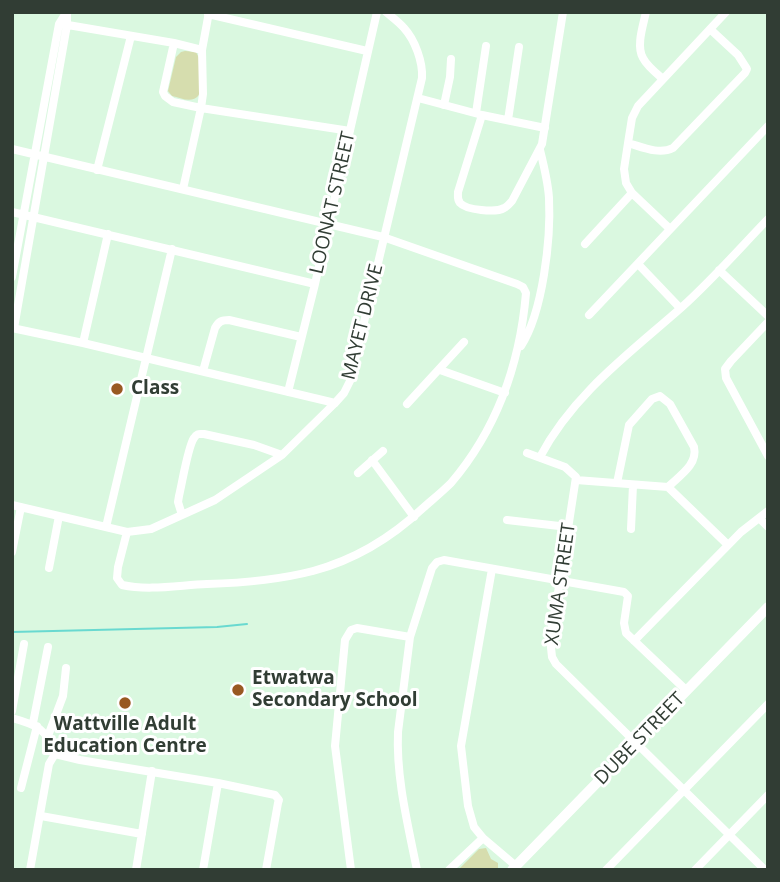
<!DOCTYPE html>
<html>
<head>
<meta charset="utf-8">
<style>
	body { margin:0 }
	#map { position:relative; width:780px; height:882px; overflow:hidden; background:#daf8e0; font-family:"Open Sans",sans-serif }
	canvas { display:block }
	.frame { position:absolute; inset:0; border:14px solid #313d34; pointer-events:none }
</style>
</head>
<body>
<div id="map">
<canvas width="780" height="882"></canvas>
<div class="frame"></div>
</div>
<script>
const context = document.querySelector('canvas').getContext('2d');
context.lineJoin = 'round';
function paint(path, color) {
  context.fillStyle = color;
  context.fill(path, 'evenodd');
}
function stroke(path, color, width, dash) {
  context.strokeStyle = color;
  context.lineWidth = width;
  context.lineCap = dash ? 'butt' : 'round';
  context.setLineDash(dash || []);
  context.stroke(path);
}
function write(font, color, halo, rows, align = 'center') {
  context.font = font + ' "Open Sans",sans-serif';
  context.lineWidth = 6;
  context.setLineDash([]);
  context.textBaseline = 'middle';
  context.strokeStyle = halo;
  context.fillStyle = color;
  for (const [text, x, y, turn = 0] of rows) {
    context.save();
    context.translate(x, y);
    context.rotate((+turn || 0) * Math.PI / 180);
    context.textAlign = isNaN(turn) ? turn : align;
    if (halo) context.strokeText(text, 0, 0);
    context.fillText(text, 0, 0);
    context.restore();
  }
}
paint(new Path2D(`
	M185,51L196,52L199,58V95C192,104 181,98 172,96L168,91L176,57L181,52Z
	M486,848L491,859L498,863V870H458L479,849Z`), '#d6ddae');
stroke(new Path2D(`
	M12,632L217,627L247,624`), '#69d9d0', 2);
stroke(new Path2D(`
	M646,12C643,26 636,46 643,58C647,66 656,73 663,79
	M208,14L367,51
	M62,24L174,43L202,50
	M174,43L163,92L165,96L173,102L201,108L350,131
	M418,98L482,115L545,128
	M444,105L450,77L451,59
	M476,113L486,46
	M482,115L458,192C458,197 457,199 460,203C466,210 496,213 504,208C507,207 510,203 512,201L542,144L563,12
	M508,120L519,47
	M628,143C642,147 659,155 673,148L745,73L747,69L738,55L710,29
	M12,149L383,237L517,284L523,287L526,293C520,363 497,429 451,483C442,492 432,500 423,508C392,537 354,560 313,571C278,580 243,583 207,584C180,585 149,591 122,585L117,578L118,567L127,532
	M97,170L131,36
	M183,189L201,108L203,94L202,50L209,12
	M12,212L315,284
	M670,229L632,193L626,183L624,169L628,143L632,118L638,106L726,12
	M585,244L632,193
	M638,264L680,308
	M719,270L768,316
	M12,277L59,24L66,13
	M589,315L768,126
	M768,322L731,361L725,369L726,378L768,456
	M12,328L83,343L335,403
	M14,328L67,25V12
	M83,343L108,234
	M521,346C543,312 551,239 549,198C548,182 544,166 540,150
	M440,370L505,393
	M203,371L215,328C219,321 222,320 229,320L301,337
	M288,392L315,284L377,12
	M407,404L464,342
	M527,453L565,467L576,477L560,581L550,638L552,657L556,664L765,870
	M540,457C573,394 630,353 682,307C713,279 740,248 768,219
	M372,460L414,517
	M358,473L383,451
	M576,480L668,487L728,545
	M617,483L629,425L652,399L660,396L670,404L694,447C698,465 679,476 668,487
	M12,505L127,532L151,529L215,500L282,455L335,403L344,393L350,381L422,78C423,62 415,40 404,28C399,22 392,17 386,12
	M182,515L178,502L179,496C182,484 188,446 194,438C197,433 199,434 204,434L254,445L282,455
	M759,518L768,527
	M507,520L568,527
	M106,527L172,249
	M631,529L633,485
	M12,552L21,507
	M49,568L59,516
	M492,569L461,746L468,806L474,827L483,838L516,866
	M634,641L741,532L768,511
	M12,711L24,644
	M12,718C37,725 46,728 55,754
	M33,723L48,647
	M48,736L63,696L66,668
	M55,754L80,760L218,783L275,795L279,800L278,803L266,870
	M21,788L37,726
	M41,816L142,834
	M30,870L49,764L55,754
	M136,870L152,771
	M203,870L218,783
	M351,870L335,746L345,640L351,630L357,628L410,637
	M417,870C408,825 396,778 398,732L410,637L432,568L437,562L444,560L624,592L628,596L624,623L626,633L687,691
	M449,870L483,838
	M606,870L768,704
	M695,870L768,795`), '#fff', 8);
stroke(new Path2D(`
	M512,870L768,607`), '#fff', 10);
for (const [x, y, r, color] of [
	[117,389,7,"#995922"],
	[238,690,7,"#995922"],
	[125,703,7,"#995922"]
]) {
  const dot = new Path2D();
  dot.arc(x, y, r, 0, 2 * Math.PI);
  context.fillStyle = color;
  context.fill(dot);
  stroke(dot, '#fff', 2.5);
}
write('19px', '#313d34', '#fff', [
	["LOONAT STREET",333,203,-77],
	["MAYET DRIVE",363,322,-76],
	["XUMA STREET",561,584,-82],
	["DUBE STREET",640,739,-46]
]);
write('bold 19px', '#313d34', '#fff', [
	["Class",131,389],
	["Etwatwa",252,679],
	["Secondary School",252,701],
	["Wattville Adult",125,725,"center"],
	["Education Centre",125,747,"center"]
], 'left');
</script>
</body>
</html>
